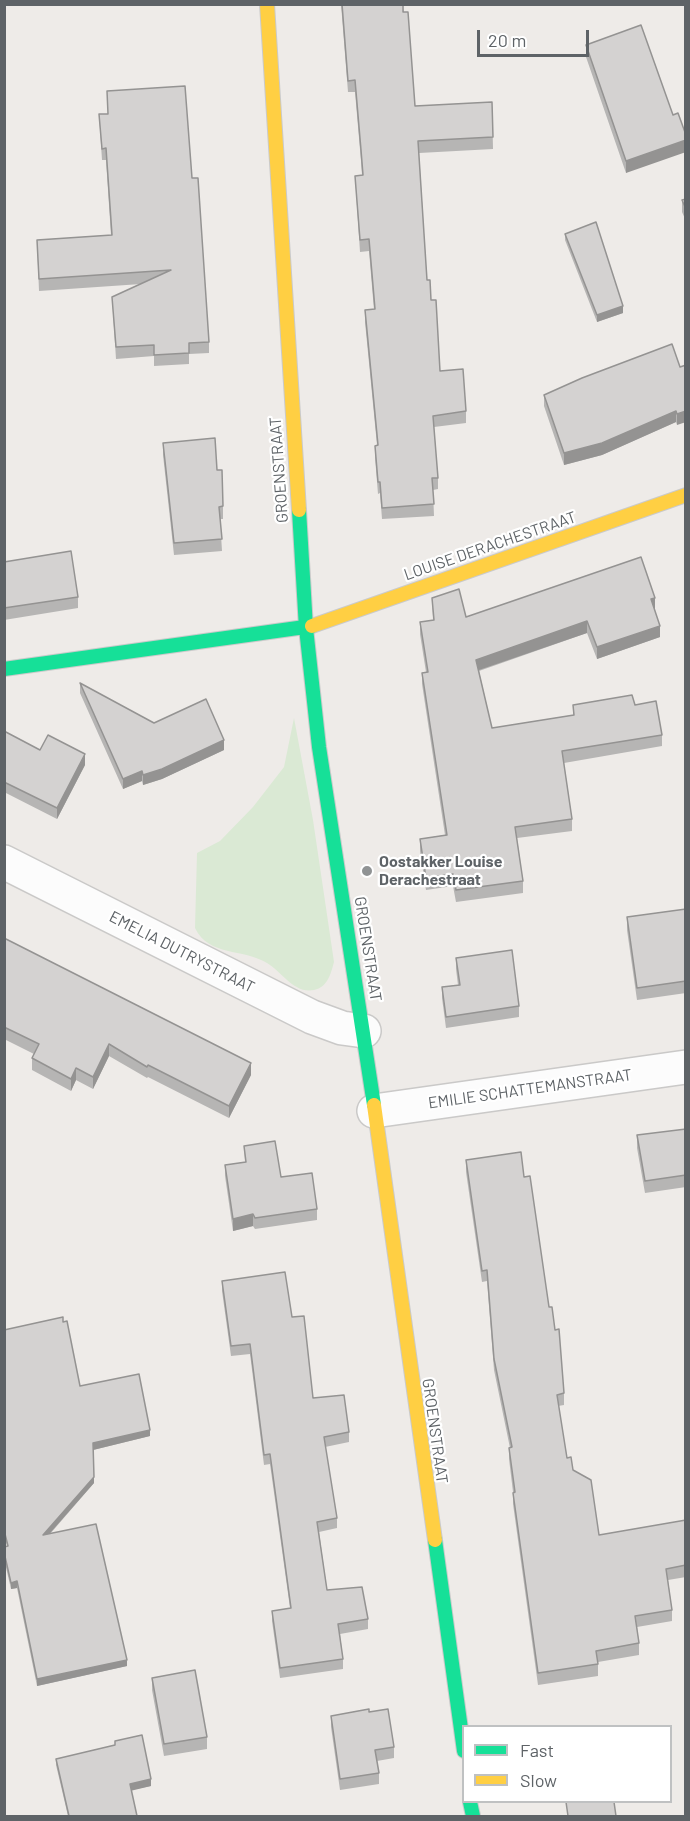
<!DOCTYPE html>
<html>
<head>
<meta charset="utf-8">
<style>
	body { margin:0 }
	#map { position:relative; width:690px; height:1821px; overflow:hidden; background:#eeebe8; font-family:Barlow,sans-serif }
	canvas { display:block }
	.frame { position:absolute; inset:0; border:6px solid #5e6367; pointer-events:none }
	.legend { position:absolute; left:462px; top:1725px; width:210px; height:78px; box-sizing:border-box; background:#fff; border:2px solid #bfc1c2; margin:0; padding:8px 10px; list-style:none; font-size:18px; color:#5e6367 }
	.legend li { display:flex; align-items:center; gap:12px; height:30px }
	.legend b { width:30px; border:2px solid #bfc1c2 }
	.scale { position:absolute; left:477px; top:30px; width:112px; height:27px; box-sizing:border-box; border:3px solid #5e6367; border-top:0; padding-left:8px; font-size:18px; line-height:21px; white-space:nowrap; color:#5e6367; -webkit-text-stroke:4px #fff; paint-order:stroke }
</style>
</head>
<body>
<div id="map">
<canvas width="690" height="1821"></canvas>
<div class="frame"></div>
<ul class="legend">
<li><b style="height:8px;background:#16e098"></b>Fast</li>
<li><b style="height:8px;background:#ffcf43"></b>Slow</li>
</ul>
<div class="scale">20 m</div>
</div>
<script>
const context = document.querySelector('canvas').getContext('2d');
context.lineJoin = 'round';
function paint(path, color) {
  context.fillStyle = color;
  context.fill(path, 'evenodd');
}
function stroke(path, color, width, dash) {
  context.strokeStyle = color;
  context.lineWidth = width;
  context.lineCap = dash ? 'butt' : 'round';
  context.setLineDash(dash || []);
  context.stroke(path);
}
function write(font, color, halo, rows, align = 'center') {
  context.font = font + ' Barlow,sans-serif';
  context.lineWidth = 4.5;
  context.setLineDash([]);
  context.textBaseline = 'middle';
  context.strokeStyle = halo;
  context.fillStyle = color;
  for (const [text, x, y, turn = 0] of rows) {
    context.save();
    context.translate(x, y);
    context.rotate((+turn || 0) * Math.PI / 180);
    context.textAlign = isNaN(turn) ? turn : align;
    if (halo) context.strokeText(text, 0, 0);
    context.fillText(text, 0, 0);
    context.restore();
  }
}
paint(new Path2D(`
	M294,718L313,820L334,962C331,973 328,987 314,990C294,994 282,972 267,963C243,948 209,957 195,928L197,853L220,841L253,807L284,767Z`), '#dae9d4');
const street = new Path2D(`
	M4,862L312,1017L342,1028L364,1031
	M374,1111L686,1067`);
const fast = new Path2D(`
	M299,510L306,628L319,747L374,1105
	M4,669L312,626
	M435,1540L464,1751
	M470,1802L473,1816`);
const slow = new Path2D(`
	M267,4L299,510
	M312,626L686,495
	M374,1105L435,1540`);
stroke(street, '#cac9c8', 36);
stroke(fast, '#cacaca', 16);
stroke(slow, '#cacaca', 16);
stroke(street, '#fcfcfc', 33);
stroke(fast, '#16e098', 14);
stroke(slow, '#ffcf43', 14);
paint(new Path2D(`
	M341,4H403L415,106L492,102L493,149L419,153L427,280L431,300L440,371L466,411V423L434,427L438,478V489L433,490L434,516L382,519L380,493L378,494L375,457V446L377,445L365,322V310H374L369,251L360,252L355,176L362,175L361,161L355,92H348Z
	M586,45L673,115L626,173L586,57Z
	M99,114L192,178L209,342V353L189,354V364L154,366V356L116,359L112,297L141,284L39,291L37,240L111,235L106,160H102Z
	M686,199V221L682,212V200Z
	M565,234L623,313L597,322L565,240Z
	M680,367L677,425L676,422L602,455L564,465L544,406V395Z
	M163,443L217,470L223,506V519H220L222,551L174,555L163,455Z
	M4,562L78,597V608L4,620Z
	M432,598L466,617L655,609V610L660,637L597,659L587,633L479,671L492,728L573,715V705H635L662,735V746L564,763L572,819V831L517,838L523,881V893L456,902L453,886L426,890L420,851V839L445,835L422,684V673L426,672L420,634V622L433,620Z
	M80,683L154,723L224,750L162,779L143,785L142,781L123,789L80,693Z
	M4,731L40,750L85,765L57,819L4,792Z
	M686,909V993L637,1000L627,930V917Z
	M4,938L251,1075L229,1118L148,1077L147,1078L109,1056L93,1089L76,1080L71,1091L32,1070V1058L34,1054L4,1039Z
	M456,958L519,1006V1017L446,1028L442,998V987L458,985L456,969Z
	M686,1129V1187L645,1193L637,1148V1135Z
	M244,1146L317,1209V1220L255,1229L253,1226L233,1231L225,1176V1165L245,1162Z
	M466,1160L524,1177L564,1393V1405L558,1406L567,1458L599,1535L686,1520V1577L668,1580L672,1610V1621L637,1627L639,1643V1655L598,1662V1676L538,1685L513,1504V1492L509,1459V1448H510L494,1370L487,1281L482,1282L466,1172Z
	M222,1281L292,1317L313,1398L349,1432V1442L325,1447L337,1518V1528L319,1532L327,1590L368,1619V1629L340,1634L343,1659V1669L280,1678L272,1621V1611L290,1608L270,1464L264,1465L250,1354L231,1356L222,1291Z
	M63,1322L80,1386L150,1436L93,1450L94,1483L50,1534L127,1666L37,1686L17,1588L11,1589L4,1559V1547L7,1546L4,1536V1330Z
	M152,1678L207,1737V1749L164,1756L152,1690Z
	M369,1712L394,1747V1758L377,1761L379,1773V1784L340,1790L331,1727V1716Z
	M115,1741L151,1786L131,1790L137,1816H68L56,1765V1759L115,1745Z`), '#b6b5b4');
paint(new Path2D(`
	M686,140V152L626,173V161Z
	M623,306V313L597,322V315Z
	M676,411V422L602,455L564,465V453Z
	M686,411V422L677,425V414Z
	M655,598V609L651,611V599Z
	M587,621V633L476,671V660Z
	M660,626V637L597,659V647Z
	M224,740V750L162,779L143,785V775Z
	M85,754V765L57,819V808Z
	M142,771V781L123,789V779Z
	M109,1044V1056L93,1089V1077Z
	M251,1063V1075L229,1118V1106Z
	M76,1068V1080L71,1091V1079Z
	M253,1214V1226L233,1231V1219Z
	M150,1430V1436L93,1450V1443Z
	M94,1477V1483L43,1541V1535Z
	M17,1581V1588L11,1589V1583Z
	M127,1660V1666L37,1686V1679Z
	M151,1779V1786L130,1791V1784Z`), '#949392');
const building = new Path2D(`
	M342,4H403V12H408L415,106L492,102L493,137L418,141L427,280H430L431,300H436L440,371L463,369L466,411L433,416L438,478H432L434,504L382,508L380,482H378L375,446L378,445L365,310L375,309L369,239L360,240L355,176L363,175L361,150L355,80L348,81Z
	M641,25L673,115L678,113L686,135V140L626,161L586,45Z
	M185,86L192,178H198L209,342L189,343V353L154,355V345L116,347L112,297L171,270L39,279L37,240L112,235L106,148L102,149L99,114H108L107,91Z
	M686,199V209L682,200Z
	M596,222L623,306L597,315L565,234Z
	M672,344L680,367L686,365V411L677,414L676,411L602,443L564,453L544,395L582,378Z
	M215,438L217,470H222L223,506L219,507L222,539L174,543L163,443Z
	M71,551L78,597L4,608V562Z
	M641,557L655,598L651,599L660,626L597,647L587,621L476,660L492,728L574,715L573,705L632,695L635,705L656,701L662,735L562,751L572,819L515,827L523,881L456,890L453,874L426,878L420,839L447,835L422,673L428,672L420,622L434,620L432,598L459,589L466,617Z
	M80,683L154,723L206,699L224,740L162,769L143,775L142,771L123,779Z
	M4,731L40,750L48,735L85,754L57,808L4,782Z
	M686,909V981L637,988L627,917Z
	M4,938L251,1063L229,1106L148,1065L147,1067L109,1044L93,1077L76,1068L71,1079L32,1058L39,1044L4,1027Z
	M512,950L519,1006L446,1017L442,987L460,985L456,958Z
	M686,1129V1175L645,1181L637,1135Z
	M275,1141L281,1177L312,1173L317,1209L255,1218L253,1214L233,1219L225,1165L246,1162L244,1146Z
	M521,1152L524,1177L530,1176L549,1307H552L555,1330L559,1329L564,1393L557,1395L567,1458L571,1457L573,1470L591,1480L599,1535L686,1520V1565L666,1569L672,1610L635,1616L639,1643L596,1651L598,1664L538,1673L513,1493L515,1492L509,1448L512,1447L494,1359L487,1270L482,1271L466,1160Z
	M285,1272L292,1317L304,1316L313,1398L344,1395L349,1432L324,1437L337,1518L317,1522L327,1590L362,1587L368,1619L338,1624L343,1659L280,1668L272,1611L291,1608L270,1454L264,1455L250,1344L231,1346L222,1281Z
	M63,1317V1322L67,1321L80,1386L139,1374L150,1430L93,1443L94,1477L43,1535L96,1524L127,1660L37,1679L17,1581L11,1583L4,1552V1547L8,1546L4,1530V1330Z
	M195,1670L207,1737L164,1744L152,1678Z
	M369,1709V1712L388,1709L394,1747L375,1750L379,1773L340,1779L331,1716Z
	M142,1735L151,1779L130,1784L137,1816H69L56,1759L115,1745V1741Z
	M566,1802H614L616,1816H568Z`);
paint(building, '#d4d2d1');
stroke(building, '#949392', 1.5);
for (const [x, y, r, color] of [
	[367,871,6,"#909394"]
]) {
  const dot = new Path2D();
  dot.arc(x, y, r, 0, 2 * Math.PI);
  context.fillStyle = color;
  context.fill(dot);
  stroke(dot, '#fff', 2);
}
write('16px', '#5e6367', '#fff', [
	["GROENSTRAAT",279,470,-94],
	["LOUISE DERACHESTRAAT",490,546,-19],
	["GROENSTRAAT",368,949,81],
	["EMELIA DUTRYSTRAAT",182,952,27],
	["EMILIE SCHATTEMANSTRAAT",530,1089,-8],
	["GROENSTRAAT",435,1431,82]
]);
write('bold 16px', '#5e6367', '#fff', [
	["Oostakker Louise",379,862],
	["Derachestraat",379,880]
], 'left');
</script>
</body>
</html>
